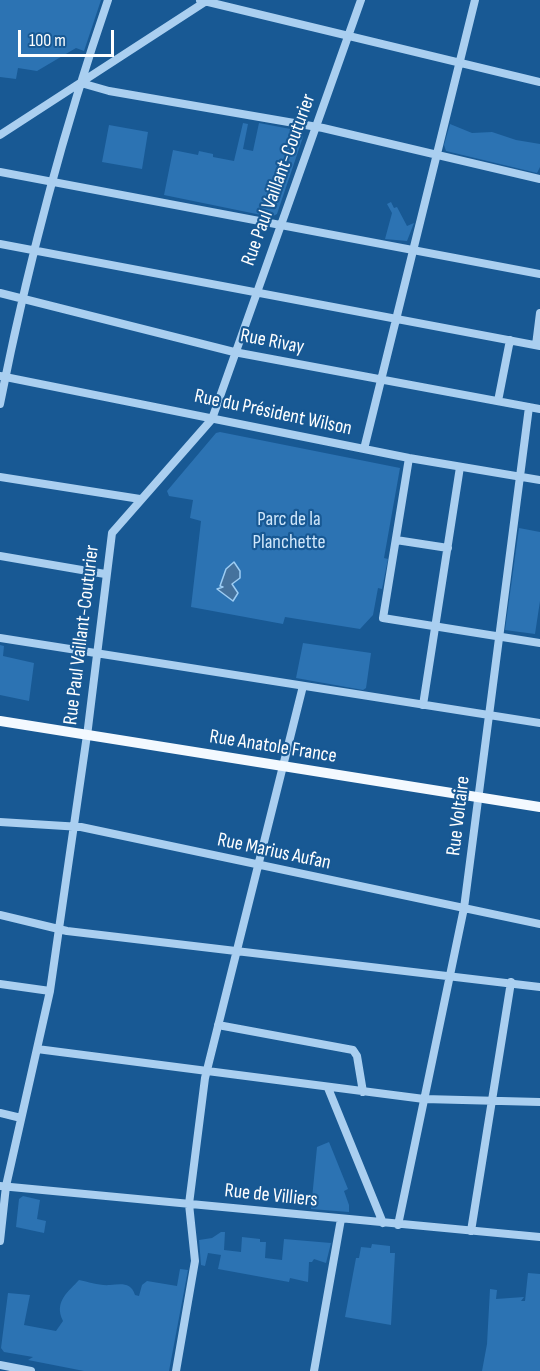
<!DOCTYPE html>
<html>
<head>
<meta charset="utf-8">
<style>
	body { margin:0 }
	#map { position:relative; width:540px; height:1371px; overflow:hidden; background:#185994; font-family:"Sofia Sans Condensed",sans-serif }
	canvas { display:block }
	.scale { position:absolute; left:18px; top:30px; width:96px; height:27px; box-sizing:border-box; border:3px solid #fff; border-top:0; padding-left:8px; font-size:18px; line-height:21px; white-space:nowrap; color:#fff; -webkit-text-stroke:4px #185994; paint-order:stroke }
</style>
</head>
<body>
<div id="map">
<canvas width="540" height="1371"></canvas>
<div class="scale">100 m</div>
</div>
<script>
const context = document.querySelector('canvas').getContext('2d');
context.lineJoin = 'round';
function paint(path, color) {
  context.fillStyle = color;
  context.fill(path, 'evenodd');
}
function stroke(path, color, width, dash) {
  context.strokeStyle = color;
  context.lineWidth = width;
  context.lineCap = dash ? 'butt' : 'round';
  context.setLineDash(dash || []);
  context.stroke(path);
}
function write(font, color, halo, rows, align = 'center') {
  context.font = font + ' "Sofia Sans Condensed",sans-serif';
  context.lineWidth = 4.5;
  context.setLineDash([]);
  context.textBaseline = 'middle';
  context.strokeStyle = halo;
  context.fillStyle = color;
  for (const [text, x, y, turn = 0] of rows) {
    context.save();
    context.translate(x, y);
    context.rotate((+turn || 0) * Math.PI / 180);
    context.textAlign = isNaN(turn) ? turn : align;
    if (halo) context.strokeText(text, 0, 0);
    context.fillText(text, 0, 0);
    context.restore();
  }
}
paint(new Path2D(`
	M0,0H101L84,51L76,48L37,71L18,68L16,79L0,77Z
	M243,123L248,124L243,149L253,151L259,123L301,131L303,137L277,214L271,217L164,195L173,150L198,155L199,151L213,154V157L234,161Z
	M450,124L472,133L492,132L516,140L540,144V167L537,173L446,151L444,145Z
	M109,125L148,132L142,169L102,162Z
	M391,202L394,208L397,207L407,226L414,223L407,241L385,239L392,213L387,204Z
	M220,432L400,468L384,558L388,559L382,589L378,588L373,615L360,629L285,617L283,624L191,607L201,521L190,518L193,500L169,496L167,491L216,433Z
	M519,528L540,532V601L535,634L505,630Z
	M303,643L371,653L366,688L363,690L296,678Z
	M0,645L4,646L3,656L34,663L29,701L0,695Z
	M329,1142L348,1189L344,1191L349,1205V1212L311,1209L317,1147Z
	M23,1196L40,1200L37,1219L46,1221L44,1233L16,1227L19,1199Z
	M221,1232H225L224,1250L241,1252L242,1237L260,1239V1242H266L265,1258L282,1260L284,1239L331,1243L326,1263L314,1259L312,1262H309L308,1282L290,1278L289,1282L218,1269L221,1255L208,1253L205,1266L201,1265L199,1240L212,1238Z
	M372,1244L390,1246V1253H395L391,1325L345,1317L356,1258H359L361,1247L371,1248Z
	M180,1269L188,1270L169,1371H84L28,1360L33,1357L4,1352L1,1348L8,1293L30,1295L24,1325L56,1331L63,1321C53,1302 69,1291 79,1280C89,1282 100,1286 110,1285C121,1284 131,1282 135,1295L139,1296L142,1285L147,1281L177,1286Z
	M528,1273L540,1274V1371H482L487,1344L490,1289L497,1290L496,1299L524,1297L521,1301H525Z`), '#2c73b3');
const water = new Path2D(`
	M234,562L240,571V578L232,584L238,593L233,601L217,589L223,587L220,586L226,569Z`);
paint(water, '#45729d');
stroke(water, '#9cccf3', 1.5);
stroke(new Path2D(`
	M200,0L540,82
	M81,83L109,91L323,128L540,179
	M0,135L208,0
	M0,172L540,274
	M0,244L540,346
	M0,293L234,352L540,409
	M536,345L540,313
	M0,376L409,458L540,480
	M498,401L510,340
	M0,404C27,268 63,131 108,0
	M364,449L475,0
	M409,458L383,618L540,643
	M0,477L140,499
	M396,540L448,548
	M0,556L105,574
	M0,638L540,723
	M423,705L460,467
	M0,822L81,827L540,924
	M0,915L67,931L540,987
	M0,984L50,991
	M218,1025L353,1050L357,1056L363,1092
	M37,1049L424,1099L540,1102
	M328,1088L383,1223
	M0,1113L21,1118
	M0,1186L540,1237
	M398,1225L464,908L529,407
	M471,1231L511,982
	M0,1241L6,1186L50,991L88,728L112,533L212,419L361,0
	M0,1365L31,1371
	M176,1371L195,1261L189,1204L205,1078L303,686
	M314,1371L341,1219`), '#aacff0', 8);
stroke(new Path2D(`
	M0,721L540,807`), '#f3f9ff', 10);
write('20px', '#fff', '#185994', [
	["Rue Paul Vaillant-Couturier",279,180,-70],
	["Rue Rivay",272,342,11],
	["Rue du Président Wilson",273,413,12],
	["Rue Paul Vaillant-Couturier",82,635,-83],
	["Rue Anatole France",273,747,9],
	["Rue Voltaire",459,816,-83],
	["Rue Marius Aufan",274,852,12],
	["Rue de Villiers",271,1196,6]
]);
write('20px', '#d0e7fb', '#185994', [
	["Parc de la",289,520],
	["Planchette",289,543]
]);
</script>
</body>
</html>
